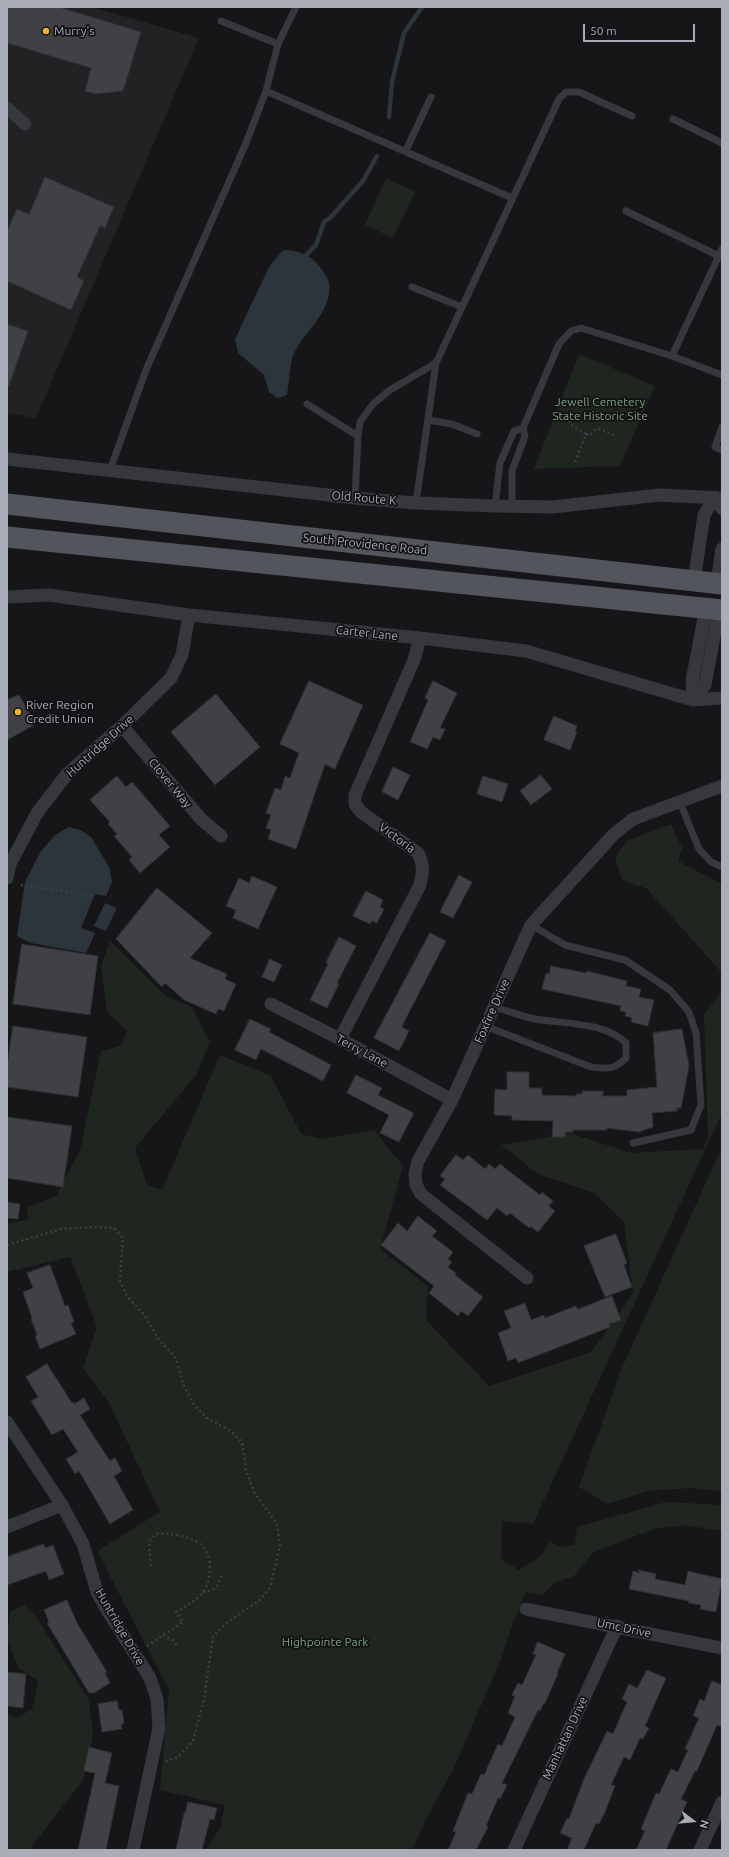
<!DOCTYPE html>
<html>
<head>
<meta charset="utf-8">
<style>
	body { margin:0 }
	#map { position:relative; width:729px; height:1857px; overflow:hidden; background:#161618; font-family:Ubuntu,sans-serif }
	canvas { display:block }
	.frame { position:absolute; inset:0; border:8px solid #a8adb8; pointer-events:none }
	.north { position:absolute; left:673px; top:1801px; width:40px; height:40px; -webkit-text-stroke:3px #111113; paint-order:stroke; rotate:106deg; font-size:11px; font-weight:700; line-height:16px; text-align:center; color:#a8adb8 }
	.north::after { content:''; display:block; margin:auto; width:14px; height:18px; background:#a8adb8; clip-path:polygon(50% 0,100% 100%,50% 72%,0 100%) }
	.scale { position:absolute; left:583px; top:24px; width:112px; height:18px; box-sizing:border-box; border:2px solid #a8adb8; border-top:0; padding-left:5px; font-size:12px; line-height:14px; white-space:nowrap; color:#a8adb8; -webkit-text-stroke:3px #111113; paint-order:stroke }
</style>
</head>
<body>
<div id="map">
<canvas width="729" height="1857"></canvas>
<div class="frame"></div>
<div class="north">N</div>
<div class="scale">50 m</div>
</div>
<script>
const context = document.querySelector('canvas').getContext('2d');
context.lineJoin = 'round';
function paint(path, color) {
  context.fillStyle = color;
  context.fill(path, 'evenodd');
}
function stroke(path, color, width, dash) {
  context.strokeStyle = color;
  context.lineWidth = width;
  context.lineCap = dash ? 'butt' : 'round';
  context.setLineDash(dash || []);
  context.stroke(path);
}
function write(font, color, halo, rows, align = 'center') {
  context.font = font + ' Ubuntu,sans-serif';
  context.lineWidth = 3.5;
  context.setLineDash([]);
  context.textBaseline = 'middle';
  context.strokeStyle = halo;
  context.fillStyle = color;
  for (const [text, x, y, turn = 0] of rows) {
    context.save();
    context.translate(x, y);
    context.rotate((+turn || 0) * Math.PI / 180);
    context.textAlign = isNaN(turn) ? turn : align;
    if (halo) context.strokeText(text, 0, 0);
    context.fillText(text, 0, 0);
    context.restore();
  }
}
paint(new Path2D(`
	M7,7H92L199,38L36,418L7,413Z`), '#222225');
paint(new Path2D(`
	M386,178L415,192L393,238L365,225Z
	M579,354L655,386L620,466L534,469Z
	M671,824L682,848L678,861L722,884V973L647,889L622,880L615,858L626,841Z
	M110,941L167,997L192,1007L210,1042L196,1075L135,1148L147,1185L162,1190L220,1055L271,1076L301,1134L321,1139L374,1130L403,1166L380,1249L428,1286L426,1320L489,1386L591,1352L633,1293L624,1222L594,1193L538,1174L501,1145L570,1133L631,1153L703,1149L708,1137L704,1015L722,991V1113L533,1524L502,1521L501,1559L519,1570L541,1556L550,1542L561,1547L575,1544L577,1527L666,1502L722,1505V1531L684,1525L654,1529L592,1553L574,1576L556,1582L542,1595L526,1592L513,1622L502,1657L453,1770L425,1821L414,1847H411L410,1850H206L220,1828L225,1805L160,1790L169,1690L97,1551L160,1512L109,1403L83,1368L97,1327L70,1257L7,1272V1224L28,1220L27,1207L56,1196L80,1150L101,1051L121,1046L127,1030L107,1012L101,966Z
	M722,1147V1492L692,1488L648,1491L608,1504L579,1487L621,1370Z
	M24,1605L35,1615L89,1700L93,1734L84,1779L29,1850H7V1713L17,1718L32,1709L38,1681L18,1668L7,1637L10,1612Z`), '#1e261f');
paint(new Path2D(`
	M283,250C297,250 311,254 320,267C323,271 328,278 329,283C333,311 305,331 294,353C290,360 289,385 287,395L278,398L269,392L264,375L238,353L235,339L269,267Z
	M69,827L80,830L91,837L109,867L112,882L106,896L95,894L81,928L95,933L86,953L31,943L17,936L25,882L41,851L55,835Z
	M105,903L115,907L116,910L106,931L94,926Z`), '#2c353c');
stroke(new Path2D(`
	M389,117L392,82L404,33L422,7
	M306,255L316,245L324,222L330,218L363,181L377,156`), '#2c353c', 4.5);
const building = new Path2D(`
	M7,7H59L141,32L123,91L96,94L85,91L91,68L7,43Z
	M45,177L114,207L105,228L100,226L77,277L84,281L71,310L7,281V231L17,209L29,214Z
	M7,324L28,331L9,386H7Z
	M309,681L363,705L335,769L325,764L296,849L268,839L271,830L266,828L271,815L266,813L275,788L281,790L285,776L290,778L299,753L280,744Z
	M433,681L457,693L440,728L445,729L440,740L433,737L427,749L410,742L428,700L425,698Z
	M216,694L260,747L215,785L171,732Z
	M19,695L36,724L7,740V700Z
	M554,716L577,726L575,731L577,732L570,750L544,740Z
	M393,767L410,775L398,800L382,792Z
	M541,775L552,789L531,805L520,791Z
	M117,776L126,787L132,782L170,826L159,835L170,847L140,873L129,860L132,857L114,836L117,834L108,824L110,822L90,800Z
	M483,776L508,784L502,802L477,794Z
	M459,875L472,882L453,918L440,912Z
	M252,876L277,887L258,929L233,918L236,910L226,906L239,878L249,883Z
	M157,888L212,933L190,958L227,974L225,979L236,984L224,1011L218,1009L216,1014L184,1000L165,983L162,987L116,939Z
	M366,891L383,900L380,907L384,909L377,923L372,921L370,924L353,916Z
	M430,933L446,941L404,1022L402,1027L409,1031L399,1051L374,1038Z
	M339,937L356,946L337,983L339,984L327,1008L310,1000L328,964L326,963Z
	M22,944L98,956L90,1015L13,1004Z
	M270,959L282,965L274,982L262,977Z
	M551,966L586,973L587,971L627,981L626,986L641,989L639,997L654,1000L648,1026L631,1022L632,1018L625,1016L626,1012L620,1011L621,1006L542,989L546,973L549,974Z
	M250,1019L271,1029L269,1032L331,1065L323,1081L261,1049L256,1060L235,1050Z
	M13,1026L87,1037L78,1097L7,1087V1067Z
	M682,1029L689,1066L681,1108H677V1111L652,1113L653,1127L639,1132L607,1128V1130H573V1132H565V1137H552L553,1121L512,1120V1116L494,1115L495,1089L507,1090V1072H529V1088H542V1095L576,1096V1094H582V1091H603V1096H627V1090L657,1087L653,1033Z
	M356,1075L382,1088L378,1095L414,1113L399,1142L380,1133L389,1115L347,1093Z
	M7,1117L72,1126L63,1187L7,1178Z
	M456,1155L463,1160L468,1155L485,1169L489,1164L495,1169L500,1164L540,1195L542,1192L553,1201L549,1206L555,1211L538,1232L530,1226L529,1228L510,1213L507,1216L497,1208L487,1220L440,1185L445,1179L440,1176Z
	M7,1202L20,1204L18,1219L7,1218Z
	M418,1216L437,1231L432,1236L453,1252L448,1259L452,1262L448,1267L456,1273L455,1275L483,1297L468,1316L461,1311L458,1316L429,1293L434,1286L381,1245L398,1223L407,1231Z
	M616,1234L627,1263L624,1265L632,1287L605,1297L584,1246Z
	M50,1265L65,1306L68,1305L74,1322L71,1323L76,1334L40,1349L35,1336L37,1335L31,1319L32,1318L23,1292L33,1288L27,1273Z
	M612,1296L621,1320L609,1324L610,1327L518,1363L516,1358L508,1361L498,1333L511,1328L504,1311L525,1303L531,1320L544,1315L545,1318L576,1306L578,1309Z
	M47,1364L72,1403L73,1402L74,1404L84,1398L90,1409L80,1415L110,1461L115,1458L122,1471L114,1476L133,1510L110,1524L79,1471L75,1474L66,1459L78,1452L63,1429L52,1435L31,1401L38,1397L26,1377Z
	M44,1544L45,1548L53,1545L64,1574L49,1580L46,1571L7,1585V1557Z
	M639,1570L656,1574L655,1579L685,1585L688,1571L722,1579L716,1612L700,1609L701,1605L688,1603L689,1601L629,1589L633,1571L639,1573Z
	M67,1600L77,1623L107,1672L105,1673L110,1683L94,1693H89L47,1623L49,1622L44,1610Z
	M538,1642L565,1654L557,1673L558,1674L544,1705L543,1704L540,1711L538,1710L502,1783L507,1785L500,1799L498,1798L486,1826L488,1827L476,1850H448L456,1832L453,1831L468,1793L472,1794L481,1774L484,1775L498,1744L502,1746L515,1717L508,1713L515,1696L512,1695L518,1683L522,1685L536,1655L533,1654Z
	M647,1670L666,1678L645,1726L649,1728L643,1739L640,1738L630,1760L624,1757L611,1785L615,1786L605,1812L599,1824L596,1823L584,1850H567L572,1838L560,1833L567,1818L569,1819L584,1779L607,1731L613,1734L627,1702L622,1699L629,1684L637,1688Z
	M7,1672L26,1674L23,1708L7,1706Z
	M712,1681L722,1685V1727L717,1725L697,1771H695L681,1799L687,1802L666,1850H636L645,1831L641,1829L656,1793L659,1794L671,1769L678,1772L688,1750L685,1749L699,1718L693,1716L700,1699L704,1701Z
	M117,1701L119,1710H122L124,1724H121L122,1729L102,1732L98,1704Z
	M89,1747L112,1753L105,1783L119,1786L106,1850H78L95,1773L84,1771Z
	M188,1802L217,1808L214,1820L210,1819L202,1850H176L184,1813H185Z`);
paint(building, '#404145');
stroke(building, '#303034', 1);
stroke(new Path2D(`
	M567,416C569,426 577,429 586,434
	M575,462L586,434L590,435L596,429H601L617,437
	M21,885L95,896
	M7,1245L61,1229L93,1227L114,1228L123,1238L120,1281L127,1296L145,1316L159,1340L175,1357L184,1386L194,1405L208,1419L231,1431L242,1442L246,1470L254,1492L277,1524L280,1545L270,1588L260,1600L224,1625L213,1637L204,1699L193,1741L178,1757L165,1762
	M203,1592C215,1592 219,1585 222,1574
	M163,1635L174,1641L178,1647
	M147,1646L183,1622L176,1612C186,1606 197,1601 204,1591C211,1580 213,1558 203,1547C195,1537 168,1532 156,1534L149,1542L151,1567`), '#3d3f44', 2.5, [2, 3]);
stroke(new Path2D(`
	M221,21L278,44
	M266,91L512,198
	M673,119L722,143
	M406,150L431,97
	M626,211L719,256
	M412,287L462,307
	M672,356L722,249
	M307,404L358,436
	M428,420L452,424L477,434
	M722,427L715,447L722,450
	M110,470L146,370L246,143L266,91L278,44L296,7
	M355,498L358,436L360,422L373,404L390,390L436,363
	M416,503L436,363L559,99L566,92H579L632,116
	M495,506L500,463L514,431L523,428
	M512,506V471L525,436L523,428L559,344L571,331L581,328L672,356L722,375
	M679,800L699,849L711,862L722,867
	M531,925L565,945L625,960L670,990L689,1012L696,1033L701,1105L691,1130L633,1143
	M485,1026L591,1067C608,1069 614,1070 626,1058V1043C605,1022 564,1024 535,1019C521,1016 508,1011 494,1007`), '#37383d', 7);
stroke(new Path2D(`
	M7,108L25,124
	M7,459L355,498L416,503L495,506L553,507L659,495L722,498
	M694,581L704,515L715,497L722,509
	M717,583L722,549
	M7,597L49,595L189,615L420,638L526,651L693,700L722,698
	M693,700L705,685L719,610
	M693,700L692,681L706,608
	M122,726L201,819L221,836
	M7,878L10,864L37,813L67,774L122,726L171,678L182,655L189,615
	M271,1004L340,1039L452,1100
	M340,1039L420,885C423,873 424,865 418,853L361,812L355,804V795L414,660L420,638
	M527,1278L421,1194L416,1185L415,1173L418,1161L452,1100L531,925L614,834L633,819L722,786
	M7,1422L62,1505L83,1544L97,1592L107,1610L150,1678L157,1699L159,1728L133,1850
	M7,1527L62,1505
	M526,1609L722,1648
	M514,1850L617,1626
	M700,1850L722,1802`), '#37383d', 13);
stroke(new Path2D(`
	M7,504L722,584
	M7,537L722,610`), '#53555c', 21);
for (const [x, y, r, color] of [
	[46,31,4,"#f2b134"],
	[18,712,4,"#f2b134"]
]) {
  const dot = new Path2D();
  dot.arc(x, y, r, 0, 2 * Math.PI);
  context.fillStyle = color;
  context.fill(dot);
  stroke(dot, '#111113', 1.5);
}
write('12px', '#a8adb8', '#111113', [
	["Murry's",54,31],
	["River Region",26,705],
	["Credit Union",26,719]
], 'left');
write('12px', '#7fa381', '#111113', [
	["Jewell Cemetery",600,402],
	["State Historic Site",600,416],
	["Highpointe Park",325,1642]
]);
write('12px', '#a8adb8', '#111113', [
	["Old Route K",364,498,5],
	["South Providence Road",365,544,6],
	["Carter Lane",367,633,6],
	["Huntridge Drive",100,746,-42],
	["Clover Way",170,783,50],
	["Victoria",397,838,36],
	["Foxfire Drive",492,1011,-66],
	["Terry Lane",362,1051,28],
	["Huntridge Drive",120,1627,60],
	["Umc Drive",624,1628,12],
	["Manhattan Drive",565,1738,-65]
]);
</script>
</body>
</html>
